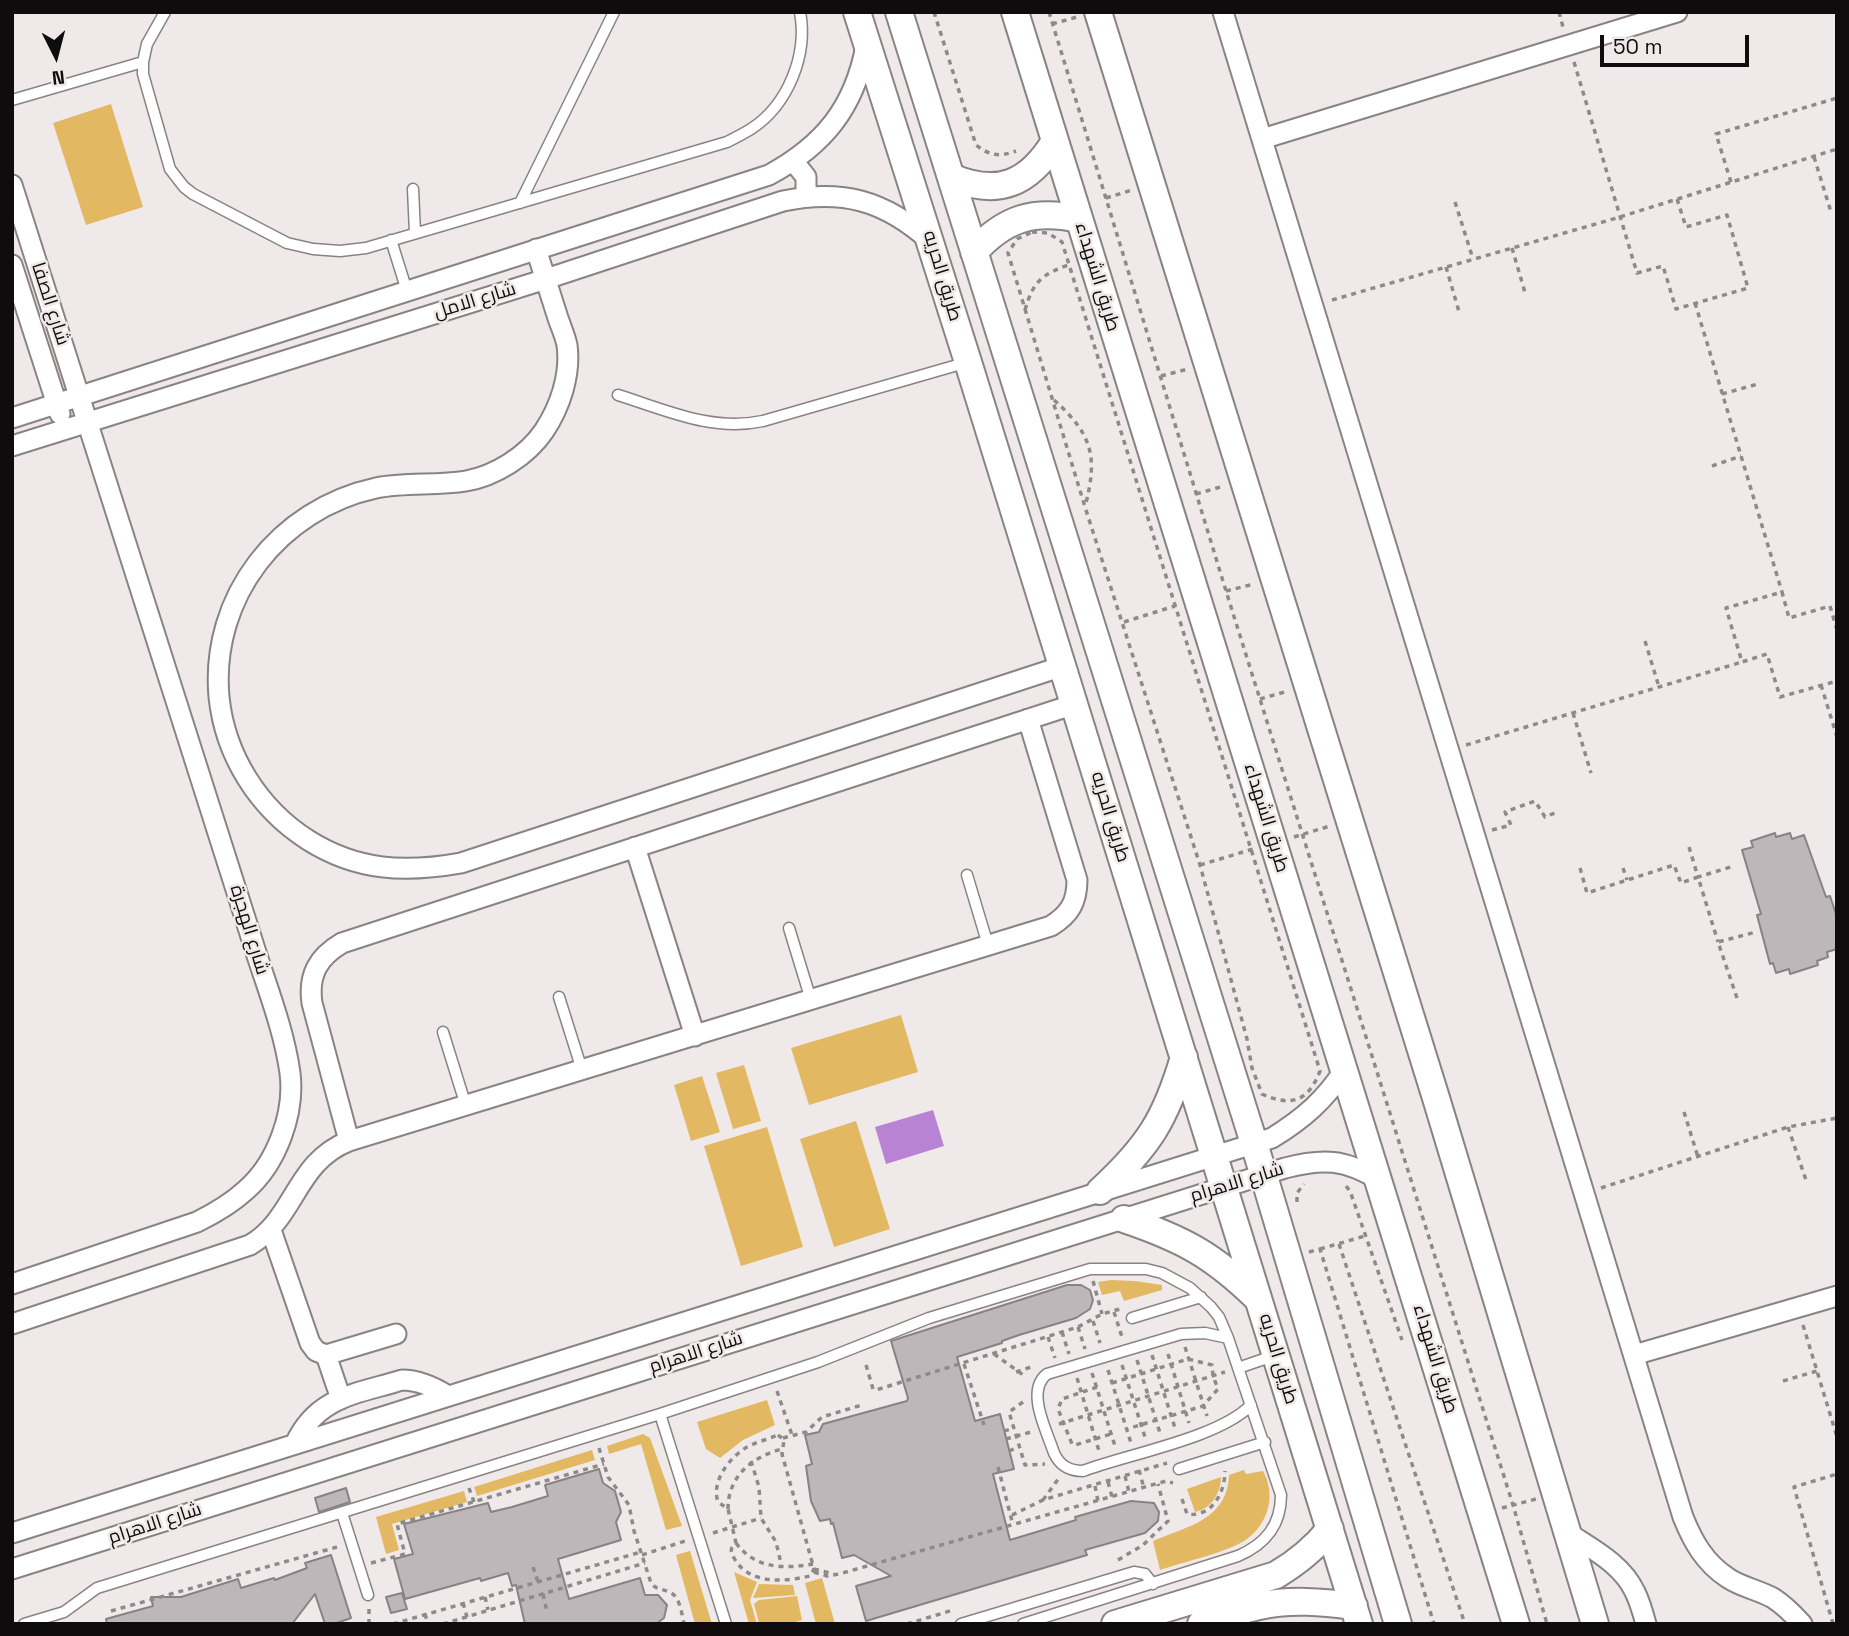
<!DOCTYPE html>
<html>
<head>
<meta charset="utf-8">
<style>
	body { margin:0 }
	#map { position:relative; width:1849px; height:1636px; overflow:hidden; background:#f0e9e9; font-family:"Space Grotesk",sans-serif }
	canvas { display:block }
	.frame { position:absolute; inset:0; border:14px solid #0e0c0c; pointer-events:none }
	.north { position:absolute; left:21px; top:21px; width:70px; height:70px; -webkit-text-stroke:5px #f0e9e9; paint-order:stroke; rotate:174deg; font-size:19px; font-weight:700; line-height:28px; text-align:center; color:#0e0c0c }
	.north::after { content:''; display:block; margin:auto; width:24px; height:32px; background:#0e0c0c; clip-path:polygon(50% 0,100% 100%,50% 72%,0 100%) }
	.scale { position:absolute; left:1600px; top:35px; width:149px; height:32px; box-sizing:border-box; border:4px solid #0e0c0c; border-top:0; padding-left:9px; font-size:21px; line-height:24px; white-space:nowrap; color:#0e0c0c; -webkit-text-stroke:5px #f0e9e9; paint-order:stroke }
</style>
</head>
<body>
<div id="map">
<canvas width="1849" height="1636"></canvas>
<div class="frame"></div>
<div class="north">N</div>
<div class="scale">50 m</div>
</div>
<script>
const context = document.querySelector('canvas').getContext('2d');
context.lineJoin = 'round';
function paint(path, color) {
  context.fillStyle = color;
  context.fill(path, 'evenodd');
}
function stroke(path, color, width, dash) {
  context.strokeStyle = color;
  context.lineWidth = width;
  context.lineCap = dash ? 'butt' : 'round';
  context.setLineDash(dash || []);
  context.stroke(path);
}
function write(font, color, halo, rows, align = 'center') {
  context.font = font + ' "Space Grotesk",Cairo,sans-serif';
  context.lineWidth = 5;
  context.setLineDash([]);
  context.textBaseline = 'middle';
  context.strokeStyle = halo;
  context.fillStyle = color;
  for (const [text, x, y, turn = 0] of rows) {
    context.save();
    context.translate(x, y);
    context.rotate((+turn || 0) * Math.PI / 180);
    context.textAlign = isNaN(turn) ? turn : align;
    if (halo) context.strokeText(text, 0, 0);
    context.fillText(text, 0, 0);
    context.restore();
  }
}
paint(new Path2D(`
	M111,104L143,207L86,225L53,123Z
	M901,1015L918,1072L809,1105L791,1048Z
	M744,1065L761,1121L733,1129L716,1073Z
	M702,1076L720,1132L691,1141L674,1085Z
	M856,1121L890,1229L834,1247L800,1139Z
	M767,1127L803,1247L741,1266L704,1146Z
	M1111,1280L1135,1281L1162,1285V1290L1124,1301L1120,1291L1102,1295L1098,1282Z
	M767,1400L775,1425L743,1440L720,1458L706,1449L697,1422Z
	M643,1434L650,1438L682,1526L666,1530L641,1444L609,1454L607,1446Z
	M592,1450L595,1460L477,1496L474,1487Z
	M1244,1470L1246,1474L1263,1471C1276,1494 1269,1523 1247,1539C1229,1552 1183,1562 1160,1570L1153,1541C1188,1526 1227,1520 1229,1475Z
	M1221,1477C1221,1493 1211,1509 1195,1512L1187,1489Z
	M464,1491L467,1502L392,1524L399,1550L386,1554L376,1517Z
	M690,1551L712,1624H695L676,1555Z
	M734,1572L757,1582L750,1600L757,1624H749Z
	M822,1578L835,1624H816L805,1583Z
	M759,1584L793,1585L795,1595L753,1598Z
	M797,1596L802,1620L789,1624L759,1623L754,1604L759,1600Z`), '#e3b862');
paint(new Path2D(`
	M933,1110L944,1146L886,1164L875,1127Z`), '#b883d3');
const building = new Path2D(`
	M1775,833L1776,837L1790,833L1792,839L1804,835L1826,897L1830,896L1837,917V949L1827,952L1828,957L1817,961L1818,965L1790,974L1789,969L1776,973L1773,963L1770,964L1757,915L1761,914L1742,850L1753,847L1751,841Z
	M1067,1285H1081L1090,1290L1093,1300L1090,1309L1076,1318L1019,1335L1002,1341V1343L957,1357L975,1421L1000,1414L1014,1469L993,1474L1010,1540L1076,1520L1075,1517L1131,1501L1154,1503L1159,1512L1158,1521L1145,1533L1085,1550L1087,1555L866,1621L856,1586L891,1576L854,1555L842,1558L833,1523L831,1524L830,1519L820,1521L811,1501L806,1466L812,1464L805,1435L819,1432L823,1424L907,1401L908,1398L891,1341Z
	M599,1469L603,1483L615,1491L621,1512L616,1522L621,1540L558,1559L569,1599L640,1578L645,1595H658L667,1605L664,1618L656,1624H525L516,1585L512,1586L508,1573L481,1581L480,1578L405,1599L394,1559L413,1554L404,1524L488,1503L491,1512L512,1507L548,1496L545,1485Z
	M346,1488L350,1502L319,1512L315,1498Z
	M331,1555L351,1618L334,1624H325L315,1594L292,1624H107L106,1619L153,1606L151,1597H181L238,1579L241,1588L274,1578L275,1580L307,1568L305,1563Z
	M402,1593L407,1609L391,1613L386,1597Z`);
paint(building, '#bdb7ba');
stroke(building, '#888285', 2);
const lane = new Path2D(`
	M165,12L147,44L143,62V74L170,169L184,187L193,194L287,243L313,249L340,251L366,248L727,142C735,138 743,134 751,129C788,105 808,55 800,12
	M12,100L143,62
	M413,189L415,233
	M520,203L614,12
	M391,240L407,291
	M618,395C666,410 712,432 763,421L968,362
	M967,875L988,945
	M789,928L811,1000
	M559,997L582,1070
	M443,1032L466,1106
	M1132,1318L1201,1297
	M1228,1338L1205,1333L1181,1334L1047,1374C1025,1391 1047,1431 1054,1453C1060,1466 1069,1471 1083,1471C1128,1454 1219,1438 1251,1405
	M1238,1368L1273,1356
	M660,1414L726,1624
	M1179,1469L1265,1442
	M342,1513L368,1595
	M24,1624L64,1612L97,1588L660,1414L818,1362L929,1318L1090,1269H1146L1162,1273L1190,1288L1211,1307L1219,1317L1228,1338L1281,1495C1281,1525 1266,1544 1238,1556L1023,1624
	M961,1624L1134,1572L1145,1574L1153,1584`);
const street = new Path2D(`
	M1223,12L1683,1517C1693,1542 1705,1563 1728,1578C1741,1587 1759,1590 1773,1598C1784,1605 1793,1614 1802,1624
	M1262,139L1677,12
	M794,162L806,177V197
	M12,185L253,943C266,985 284,1029 290,1073C295,1113 277,1163 246,1190C231,1204 215,1213 197,1222L12,1284
	M536,249C543,271 550,293 557,315C560,325 565,335 567,345C571,375 560,407 544,431C527,456 495,476 466,481C436,486 406,482 376,488C279,509 210,597 219,697C225,755 258,808 308,840C357,871 405,873 461,863L1063,666
	M12,265L60,414
	M12,418L769,175C824,145 854,108 866,46
	M12,446L546,279L783,201C842,189 884,200 930,241
	M635,847L695,1036
	M349,1141L312,1003C308,975 318,957 342,943L1075,704
	M271,1230L310,1343L316,1351L326,1355L396,1334
	M12,1324L250,1245C296,1218 295,1162 349,1141L1051,926C1070,914 1077,902 1077,880L1028,719
	M326,1355L341,1399
	M1634,1355L1837,1296
	M295,1444C317,1396 357,1394 402,1380C419,1380 434,1387 448,1396
	M12,1533L1272,1138C1303,1119 1325,1100 1345,1069
	M1568,1533C1592,1549 1622,1564 1635,1592C1640,1602 1643,1613 1646,1624
	M12,1569L1285,1168C1323,1158 1345,1159 1379,1180`);
const secondary = new Path2D(`
	M857,12L968,362L1359,1624
	M899,12L1254,1143L1398,1624
	M1015,12L1516,1624
	M1098,12L1436,1098L1595,1624
	M951,177C998,197 1029,184 1055,141
	M974,252C1005,218 1034,209 1079,219
	M1100,1191C1148,1147 1166,1119 1184,1057
	M1124,1219C1183,1239 1213,1255 1258,1299
	M1115,1624L1276,1575C1298,1562 1314,1549 1330,1529
	M1201,1624C1220,1618 1240,1610 1259,1606C1290,1599 1323,1602 1354,1606`);
stroke(lane, '#8a8383', 13);
stroke(street, '#8a8383', 23);
stroke(secondary, '#8a8383', 30);
stroke(new Path2D(`
	M934,12L976,145C990,156 1000,157 1016,151
	M1049,12L1226,591L1513,1505L1547,1624
	M1559,12L1563,27
	M1052,24L1077,17
	M1574,62L1637,273L1663,266L1676,309L1748,288L1727,215L1686,227L1677,199
	M1814,157L1831,212
	M1731,182L1716,134L1837,98
	M1106,198L1132,190
	M1455,202L1473,259
	M1032,232L1048,233L1062,242L1320,1071C1308,1102 1291,1107 1262,1094L1252,1068L1247,1039L1200,865L1085,507L1008,253L1017,239Z
	M1512,248L1526,296
	M1446,267L1460,315
	M1332,300L1620,217L1837,149
	M1695,303L1782,592
	M1025,310C1033,282 1041,275 1068,265
	M1161,376L1188,369
	M1722,394L1758,384
	M1054,400C1093,435 1098,457 1085,507
	M1712,466L1741,456
	M1196,494L1224,486
	M1226,591L1254,584
	M1124,622L1175,606
	M1837,630L1830,606L1789,618L1782,592L1726,608L1742,662L1767,654L1780,697L1837,681
	M1645,641L1659,687
	M1821,685L1837,737
	M1260,699L1288,691
	M1573,713L1591,773
	M1466,745L1742,662
	M1492,830L1511,825L1505,812L1535,801L1545,817L1557,812
	M1294,837L1330,826
	M1689,847L1698,877L1734,866
	M1200,865L1253,849
	M1580,868L1587,893L1674,865L1681,883L1698,877L1718,942
	M1623,868L1627,880
	M1737,998L1718,942L1756,932
	M1684,1112L1698,1157
	M1788,1127L1807,1183
	M1346,1186L1350,1191L1402,1340
	M1601,1188L1788,1127L1837,1118
	M1297,1202V1193L1304,1184
	M1339,1244L1465,1624
	M1320,1249L1365,1236
	M1309,1252L1320,1249L1434,1624
	M1093,1281L1102,1314
	M1114,1312L1122,1337
	M1093,1321L1100,1343
	M1803,1325L1837,1437
	M1078,1327L1085,1349
	M1062,1332L1069,1354
	M1048,1337L1055,1358
	M1185,1347L1207,1416
	M994,1354L1026,1377
	M1168,1354L1189,1423
	M1152,1355L1175,1428
	M1137,1360L1160,1433
	M964,1364L984,1425
	M866,1365L873,1389L876,1390L1078,1327L1102,1314L1120,1309
	M1122,1365L1145,1437
	M1108,1370L1131,1443
	M1016,1372L1034,1366
	M1092,1373L1115,1446
	M1077,1378L1099,1451
	M1783,1381L1817,1371
	M1112,1383L1188,1359L1212,1365L1213,1376L1218,1389L1203,1406L1127,1429
	M1097,1387L1062,1399L1058,1409L1072,1444L1075,1445L1111,1434
	M777,1391L792,1435
	M1023,1402L1009,1412L1025,1465L1045,1464
	M1059,1424L1225,1372
	M1004,1431L1014,1428
	M778,1435L784,1440L782,1454L814,1569L810,1576C784,1582 749,1585 734,1558C730,1551 730,1548 736,1543L728,1509L718,1502C711,1481 729,1458 747,1447C757,1442 768,1439 778,1435Z
	M783,1438L806,1432L822,1417L862,1405
	M1006,1439L1031,1432
	M599,1448L608,1477L629,1505L634,1531L651,1583C657,1591 663,1588 671,1593C680,1597 682,1615 684,1624
	M1009,1451L1019,1447
	M751,1461L759,1487L761,1518L776,1542L782,1568
	M998,1467L1013,1525
	M1139,1470L1144,1488
	M1125,1476L1129,1492
	M1108,1482L1112,1497
	M1095,1486L1098,1501
	M469,1488L474,1502
	M1182,1499L1187,1514C1212,1518 1225,1492 1225,1471
	M1043,1500L1059,1478
	M1502,1508L1536,1499
	M728,1509C728,1476 752,1457 782,1449
	M1012,1515L1043,1500L1167,1463
	M713,1533L761,1518
	M736,1543C755,1569 784,1569 813,1564
	M642,1555L685,1541
	M1118,1560L1143,1545L1168,1521L1158,1484
	M371,1563L405,1554L397,1524L604,1464
	M533,1567L538,1582
	M814,1569L834,1574
	M814,1572L827,1576L839,1574L1166,1481L1173,1483
	M543,1594L547,1612
	M485,1597L488,1610
	M463,1603L467,1617
	M369,1609V1624
	M111,1611L337,1547
	M425,1614L428,1624
	M393,1624L641,1552
	M443,1624L645,1563
	M907,1624L953,1610
	M1833,1624L1794,1487L1837,1474`), '#8e8a8a', 3.5, [5, 5]);
stroke(lane, '#fff', 10);
stroke(street, '#fff', 19);
stroke(secondary, '#fff', 26);
write('19px', '#0e0c0c', '#f0e9e9', [
	["طريق الحريه",942,276,73],
	["طريق الشهداء",1097,277,73],
	["شارع الامل",475,301,-17],
	["شارع الصفا",50,304,72],
	["طريق الحريه",1110,817,73],
	["طريق الشهداء",1266,818,73],
	["شارع الهجرة",249,930,73],
	["شارع الاهرام",1237,1183,-17],
	["شارع الاهرام",696,1353,-18],
	["طريق الحريه",1278,1359,73],
	["طريق الشهداء",1435,1359,73],
	["شارع الاهرام",155,1524,-18]
]);
</script>
</body>
</html>
